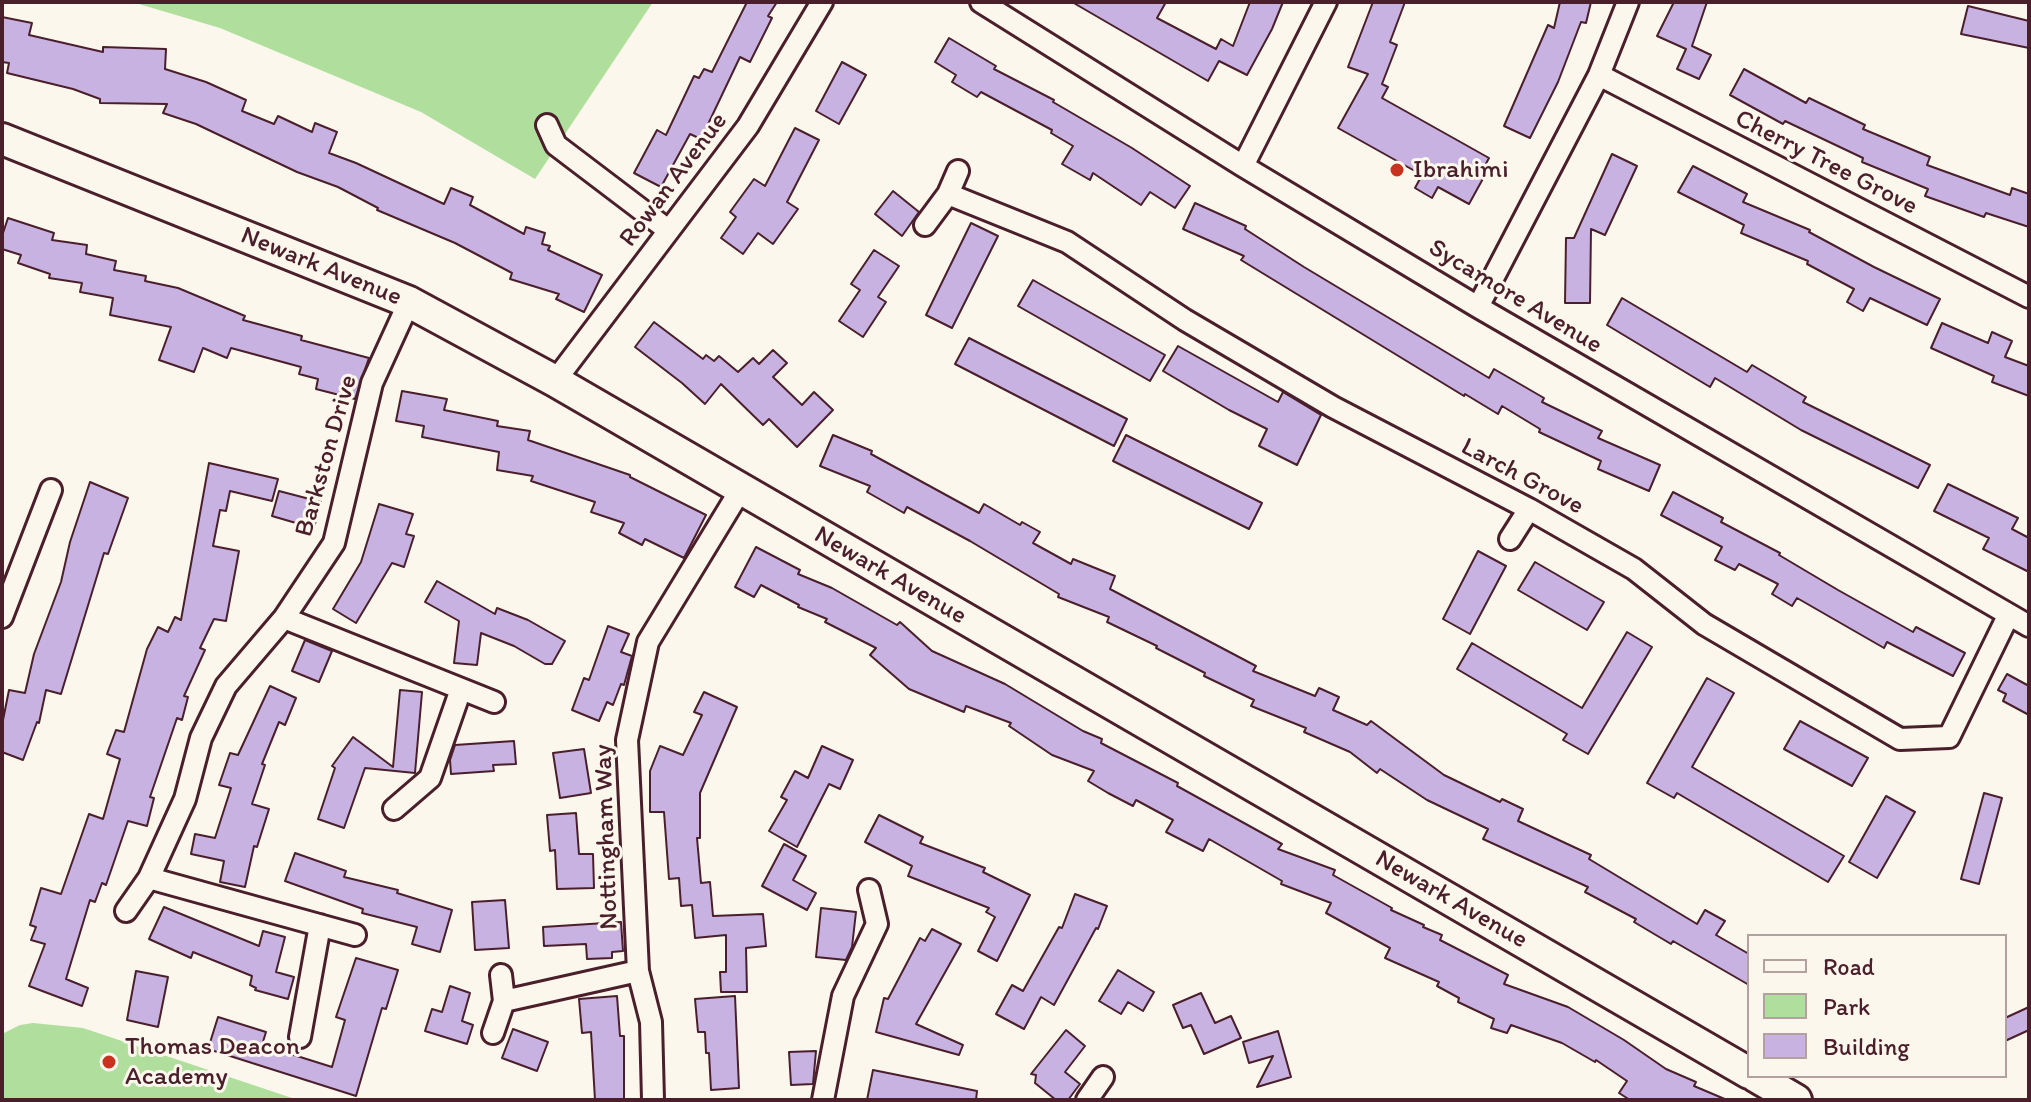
<!DOCTYPE html>
<html>
<head>
<meta charset="utf-8">
<style>
	body { margin:0 }
	#map { position:relative; width:2031px; height:1102px; overflow:hidden; background:#fbf7ec; font-family:Itim,sans-serif }
	canvas { display:block }
	.frame { position:absolute; inset:0; border:4px solid #4a1f2b; pointer-events:none }
	.legend { position:absolute; left:1747px; top:934px; width:260px; height:144px; box-sizing:border-box; background:#fbf7ec; border:2px solid #b4a19f; margin:0; padding:10px 14px; list-style:none; font-size:24px; color:#4a1f2b }
	.legend li { display:flex; align-items:center; gap:16px; height:40px }
	.legend b { width:40px; border:2px solid #b4a19f }
</style>
</head>
<body>
<div id="map">
<canvas width="2031" height="1102"></canvas>
<div class="frame"></div>
<ul class="legend">
<li><b style="height:10px;background:#fbf7ec"></b>Road</li>
<li><b style="height:22px;background:#b0de9d"></b>Park</li>
<li><b style="height:22px;background:#c8b2e2"></b>Building</li>
</ul>
</div>
<script>
const context = document.querySelector('canvas').getContext('2d');
context.lineJoin = 'round';
function paint(path, color) {
  context.fillStyle = color;
  context.fill(path, 'evenodd');
}
function stroke(path, color, width, dash) {
  context.strokeStyle = color;
  context.lineWidth = width;
  context.lineCap = dash ? 'butt' : 'round';
  context.setLineDash(dash || []);
  context.stroke(path);
}
function write(font, color, halo, rows, align = 'center') {
  context.font = font + ' Itim,sans-serif';
  context.lineWidth = 6;
  context.setLineDash([]);
  context.textBaseline = 'middle';
  context.strokeStyle = halo;
  context.fillStyle = color;
  for (const [text, x, y, turn = 0] of rows) {
    context.save();
    context.translate(x, y);
    context.rotate((+turn || 0) * Math.PI / 180);
    context.textAlign = isNaN(turn) ? turn : align;
    if (halo) context.strokeText(text, 0, 0);
    context.fillText(text, 0, 0);
    context.restore();
  }
}
paint(new Path2D(`
	M132,2H653L535,179L421,112L220,28Z
	M33,1023L83,1028L298,1100H2V1034L20,1025Z`), '#b0de9d');
const building = new Path2D(`
	M747,2H777L768,16L772,18L750,62L740,57L701,139L690,134L661,187L634,173L657,130L666,135L694,76L699,78L704,69L712,72Z
	M1072,2H1166L1157,18L1216,49L1221,39L1233,46L1250,2H1283L1272,29L1247,75L1219,61L1208,81Z
	M1373,2H1405L1390,42L1397,45L1382,84L1388,87L1382,98L1489,158L1481,173L1485,175L1469,204L1438,187L1432,198L1415,188L1422,175L1338,128L1368,74L1348,67Z
	M1560,2H1591L1586,23L1581,22L1558,82L1530,138L1504,126L1548,25L1554,28Z
	M1674,2H1707L1692,46L1711,55L1699,79L1677,69L1686,49L1657,36Z
	M1968,6L2029,21V48L1961,34Z
	M2,17L32,23L29,35L103,52V47L166,49L165,69L206,82L246,100L242,111L274,124L278,116L312,132L315,123L337,132L329,153L356,163L444,204L451,188L473,197L470,205L524,234L526,227L545,233L542,244L550,246L548,250L602,275L584,312L556,299L559,294L510,279L512,273L455,243L377,210L378,208L338,187L297,172L196,124L163,113L167,104L100,103V99L73,89L7,73L9,63L2,62Z
	M949,38L996,66L994,69L1054,100L1053,102L1132,148L1190,186L1175,208L1150,192L1141,205L1093,173L1090,180L1062,164L1073,146L1051,133L1052,130L981,92L977,97L952,82L956,75L935,62Z
	M842,62L866,75L839,124L816,111Z
	M1744,69L1806,103L1809,98L1865,125L1863,129L1930,157L1927,165L2010,195L2012,188L2029,194V227L1986,213L1984,217L1925,196L1928,189L1862,162L1863,158L1785,121L1783,124L1730,95Z
	M795,128L819,140L787,202L798,209L773,244L758,233L743,254L721,238L736,217L730,212L754,179L765,186Z
	M1612,154L1637,166L1605,235L1591,229L1590,303H1565L1566,238H1574Z
	M1693,166L1747,194L1743,202L1810,230L1809,232L1874,267L1940,299L1927,325L1870,298L1863,311L1847,302L1854,289L1807,264L1808,261L1741,233L1744,225L1678,192Z
	M893,191L919,212L902,236L875,214Z
	M1195,203L1246,226L1245,229L1304,267L1489,378L1494,369L1544,398L1542,402L1602,431L1598,438L1660,465L1649,491L1598,469L1601,461L1539,432L1540,429L1502,406L1498,414L1465,394L1464,396L1241,260L1244,256L1183,229Z
	M8,218L54,233L52,240L87,245L86,254L116,261L114,270L146,276L145,281L178,288L245,316L243,320L302,336L301,340L369,358L355,399L316,389L318,379L299,374L301,367L231,348L227,358L203,348L194,372L159,360L171,327L110,315L113,298L80,292L82,283L49,278L50,274L18,263L21,255L2,249V236Z
	M971,223L998,236L952,328L926,315Z
	M874,250L899,266L878,297L886,302L863,337L839,321L860,290L851,284Z
	M1033,280L1165,355L1150,381L1018,306Z
	M1622,298L1747,372L1752,365L1806,397L1803,402L1930,465L1918,488L1801,430L1715,378L1710,387L1607,325Z
	M654,322L703,359L706,355L714,361L719,356L738,372L753,358L759,364L773,350L787,363L773,377L802,405L814,392L833,410L797,447L769,419L763,425L721,384L705,404L682,383L635,347Z
	M1942,323L1988,343L1992,332L2012,341L2005,357L2029,366V396L1992,382L1994,376L1931,348Z
	M969,338L1127,419L1114,446L955,364Z
	M1178,346L1278,402L1283,392L1321,415L1297,465L1259,446L1267,429L1229,410L1163,371Z
	M402,391L447,399L444,410L498,421L497,426L530,431L528,440L630,475V477L706,515L684,558L645,539L642,545L619,533L624,523L591,512L595,502L531,481L533,476L497,470L499,452L422,437L424,426L396,421Z
	M833,435L872,451L871,454L979,513L984,504L1020,525L1022,522L1040,532L1033,543L1071,564L1073,559L1115,576L1110,589L1256,666L1253,671L1315,696L1319,688L1339,697L1333,710L1367,725L1371,721L1444,775L1500,802L1502,799L1523,809L1518,821L1591,855L1589,859L1697,924L1705,910L1725,921L1716,935L1749,954V985L1673,941L1671,944L1634,922L1636,919L1585,892L1588,887L1483,839L1488,829L1427,800L1380,769L1377,773L1350,752L1304,732L1306,728L1251,706L1254,700L1204,676L1205,673L1156,648L1157,646L1107,622L1109,617L1058,597L1059,594L970,541L907,507L904,513L867,492L870,486L820,466Z
	M1126,435L1262,503L1249,529L1113,461Z
	M209,463L278,479L272,501L230,491L226,511L220,510L213,546L239,551L226,621L214,619L200,648L205,650L184,696L188,697L182,720L177,718L150,797L154,798L147,826L128,821L106,885L102,883L95,902L90,900L66,979L88,988L82,1006L29,986L45,944L31,940L36,927L30,925L41,888L61,894L89,814L103,819L120,759L107,754L116,730L124,732L147,649L158,627L168,632L175,617L181,620Z
	M90,482L128,498L108,554L104,553L61,694L46,690L39,723L37,722L23,760L2,752V725L9,690L25,693L34,654L61,582L70,542Z
	M1948,484L2018,518L2012,529L2029,538V572L1983,549L1989,538L1934,511Z
	M279,491L321,502L312,535L294,530L296,523L272,516Z
	M1673,492L1723,518L1721,522L1780,553L1779,555L1838,590L1913,632L1916,627L1965,653L1953,676L1887,642L1884,648L1797,598L1792,606L1772,594L1778,584L1739,564L1735,570L1715,560L1722,547L1661,515Z
	M379,504L413,514L406,534L414,536L404,567L392,563L356,623L333,609L361,562Z
	M756,547L800,570L798,574L832,588L897,625L900,622L932,651L1005,684L1083,731L1102,739L1101,743L1178,783L1177,786L1282,844L1278,849L1335,870L1333,875L1392,908L1391,910L1424,925L1423,927L1442,935L1440,940L1508,975L1504,984L1568,1007L1624,1040L1666,1069L1696,1082L1694,1086L1727,1100H1630L1619,1093L1627,1081L1596,1060L1595,1062L1562,1043L1511,1025L1507,1033L1491,1028L1494,1019L1458,1002L1459,998L1437,986L1439,982L1385,958L1390,948L1326,913L1331,903L1281,884L1282,881L1209,839L1203,851L1166,832L1173,820L1136,800L1133,806L1108,793L1088,781L1094,771L1052,755L1009,726L1011,723L966,706L964,712L909,689L870,655L876,648L825,622L827,619L798,607L799,605L761,585L754,597L735,587Z
	M1478,551L1506,566L1470,634L1443,619Z
	M1535,562L1604,602L1587,630L1518,590Z
	M437,581L495,614L497,608L528,620L565,641L552,664H545L514,646L481,633L477,665L454,663L459,621L425,602Z
	M608,626L629,634L621,652L632,656L624,685L621,684L613,705L607,702L599,721L572,710L584,678L589,680Z
	M1627,632L1652,647L1588,754L1563,740L1567,734L1457,669L1472,643L1582,708Z
	M305,640L332,651L319,682L292,671Z
	M2007,674L2029,686V715L2003,701L2006,694L1998,690Z
	M1707,678L1734,693L1692,767L1844,856L1828,882L1677,793L1674,798L1647,783Z
	M270,686L296,698L285,725L279,722L262,764L265,765L252,804L269,809L257,847L254,846L245,887L220,882L224,861L191,854L195,834L215,838L231,788L219,785L230,753L238,755Z
	M400,690L422,692L415,773L365,768L344,828L318,819L335,768L332,766L353,737L393,767Z
	M704,692L737,707L700,793V838H697L701,883L710,882L713,916L763,914L766,946L746,948L747,992H721L720,972H726V935L695,938L692,905L681,906L679,878L669,879L664,812H650V771L660,746L683,755L702,715L694,712Z
	M1800,721L1868,758L1852,786L1784,749Z
	M514,741L516,764L493,765L494,771L451,774L450,760L455,745Z
	M822,746L853,760L840,789L829,784L797,847L769,831L787,800L781,797L795,771L808,778Z
	M584,749L591,793L560,798L553,753Z
	M1984,793L2002,798L1979,884L1961,879Z
	M1886,796L1915,812L1877,878L1849,862Z
	M576,813L579,854H593L594,888L557,889L555,850L550,851L547,815Z
	M879,815L923,837L920,843L985,868L983,872L1030,895L997,961L978,951L995,917L986,912L989,908L908,876L912,866L865,842Z
	M784,844L806,856L793,880L816,893L807,910L762,886Z
	M295,853L346,871L344,877L398,890L397,893L452,910L440,952L412,944L417,927L362,913L363,909L285,881Z
	M1075,894L1107,906L1098,929L1096,928L1054,1005L1041,997L1024,1029L996,1014L1012,985L1023,991L1059,927L1062,928Z
	M505,900L509,948L475,950L472,902Z
	M164,907L259,946L263,931L285,937L276,972L294,977L288,999L255,990L256,988L250,985L252,976L193,952L191,958L149,939Z
	M821,908L856,912L852,947L846,960L816,957Z
	M621,922L623,951L612,952V958L587,959L586,944L544,946L543,927Z
	M932,929L961,944L916,1024L963,1045L959,1055L876,1032L884,998L888,999L920,938L925,941Z
	M356,958L398,970L386,1009L382,1008L356,1096L208,1049L218,1017L266,1032L262,1045L332,1067L345,1020L336,1017Z
	M1118,970L1154,992L1143,1011L1128,1002L1121,1014L1099,1001Z
	M136,971L168,977L158,1027L127,1020Z
	M450,986L470,993L462,1021L473,1025L467,1044L425,1031L432,1009L442,1012Z
	M1201,993L1215,1023L1231,1016L1241,1038L1204,1054L1191,1025L1183,1028L1173,1005Z
	M617,996L620,1036H624V1100H595L591,1032L582,1033L579,999Z
	M735,996L739,1088L711,1090L709,1053H706L705,1032H698L695,999Z
	M2029,1007V1030L2005,1041V1018Z
	M513,1029L548,1042L537,1071L502,1058Z
	M1066,1030L1085,1046L1065,1072L1080,1084L1068,1100H1056L1035,1083L1036,1075L1031,1074Z
	M1278,1031L1291,1077L1257,1087L1273,1056L1249,1063L1243,1042Z
	M816,1051L813,1084L791,1085L789,1052Z
	M873,1070L977,1091L976,1100H867Z`);
paint(building, '#c8b2e2');
stroke(building, '#4a1f2b', 2);
const street = new Path2D(`
	M981,2L1243,166L1478,307L2029,626
	M1599,75L2029,297
	M547,125L556,145L668,230
	M1243,166L1326,2
	M948,194L1067,242L1185,320L1333,407L1529,509L1634,569L1704,624L1900,739L1949,737L2008,616
	M925,225L948,194L958,171
	M1478,307L1599,75L1628,2
	M555,381L748,126L822,2
	M1510,539L1529,509
	M2,617L51,490
	M284,618L494,702
	M394,809L430,778L461,689
	M149,878L355,935
	M126,911L149,878L185,799L201,738L226,686L284,618L334,543L372,383L409,302
	M504,1001L638,971
	M493,1033L504,1001L501,975
	M300,1037L320,925
	M653,1100L651,1022L638,971L627,740L648,642L741,489
	M823,1100L843,996L877,924L869,890
	M1087,1100L1103,1077`);
const secondary = new Path2D(`
	M2,139L409,302L555,381L1749,1073
	M1755,1076L1796,1100`);
stroke(street, '#4a1f2b', 26);
stroke(secondary, '#4a1f2b', 36);
stroke(street, '#fbf7ec', 20);
stroke(secondary, '#fbf7ec', 30);
for (const [x, y, r, color] of [
	[1397,170,8,"#c8321e"],
	[109,1062,8,"#c8321e"]
]) {
  const dot = new Path2D();
  dot.arc(x, y, r, 0, 2 * Math.PI);
  context.fillStyle = color;
  context.fill(dot);
  stroke(dot, '#fbf7ec', 3);
}
write('26px', '#4a1f2b', '#fbf7ec', [
	["Cherry Tree Grove",1826,163,27],
	["Rowan Avenue",674,180,-53],
	["Newark Avenue",321,267,22],
	["Sycamore Avenue",1515,297,31],
	["Barkston Drive",327,456,-74],
	["Larch Grove",1522,477,28],
	["Newark Avenue",890,576,30],
	["Nottingham Way",607,837,-92],
	["Newark Avenue",1451,900,30]
]);
write('26px', '#4a1f2b', '#fbf7ec', [
	["Ibrahimi",1413,170],
	["Thomas Deacon",125,1047],
	["Academy",125,1077]
], 'left');
</script>
</body>
</html>
